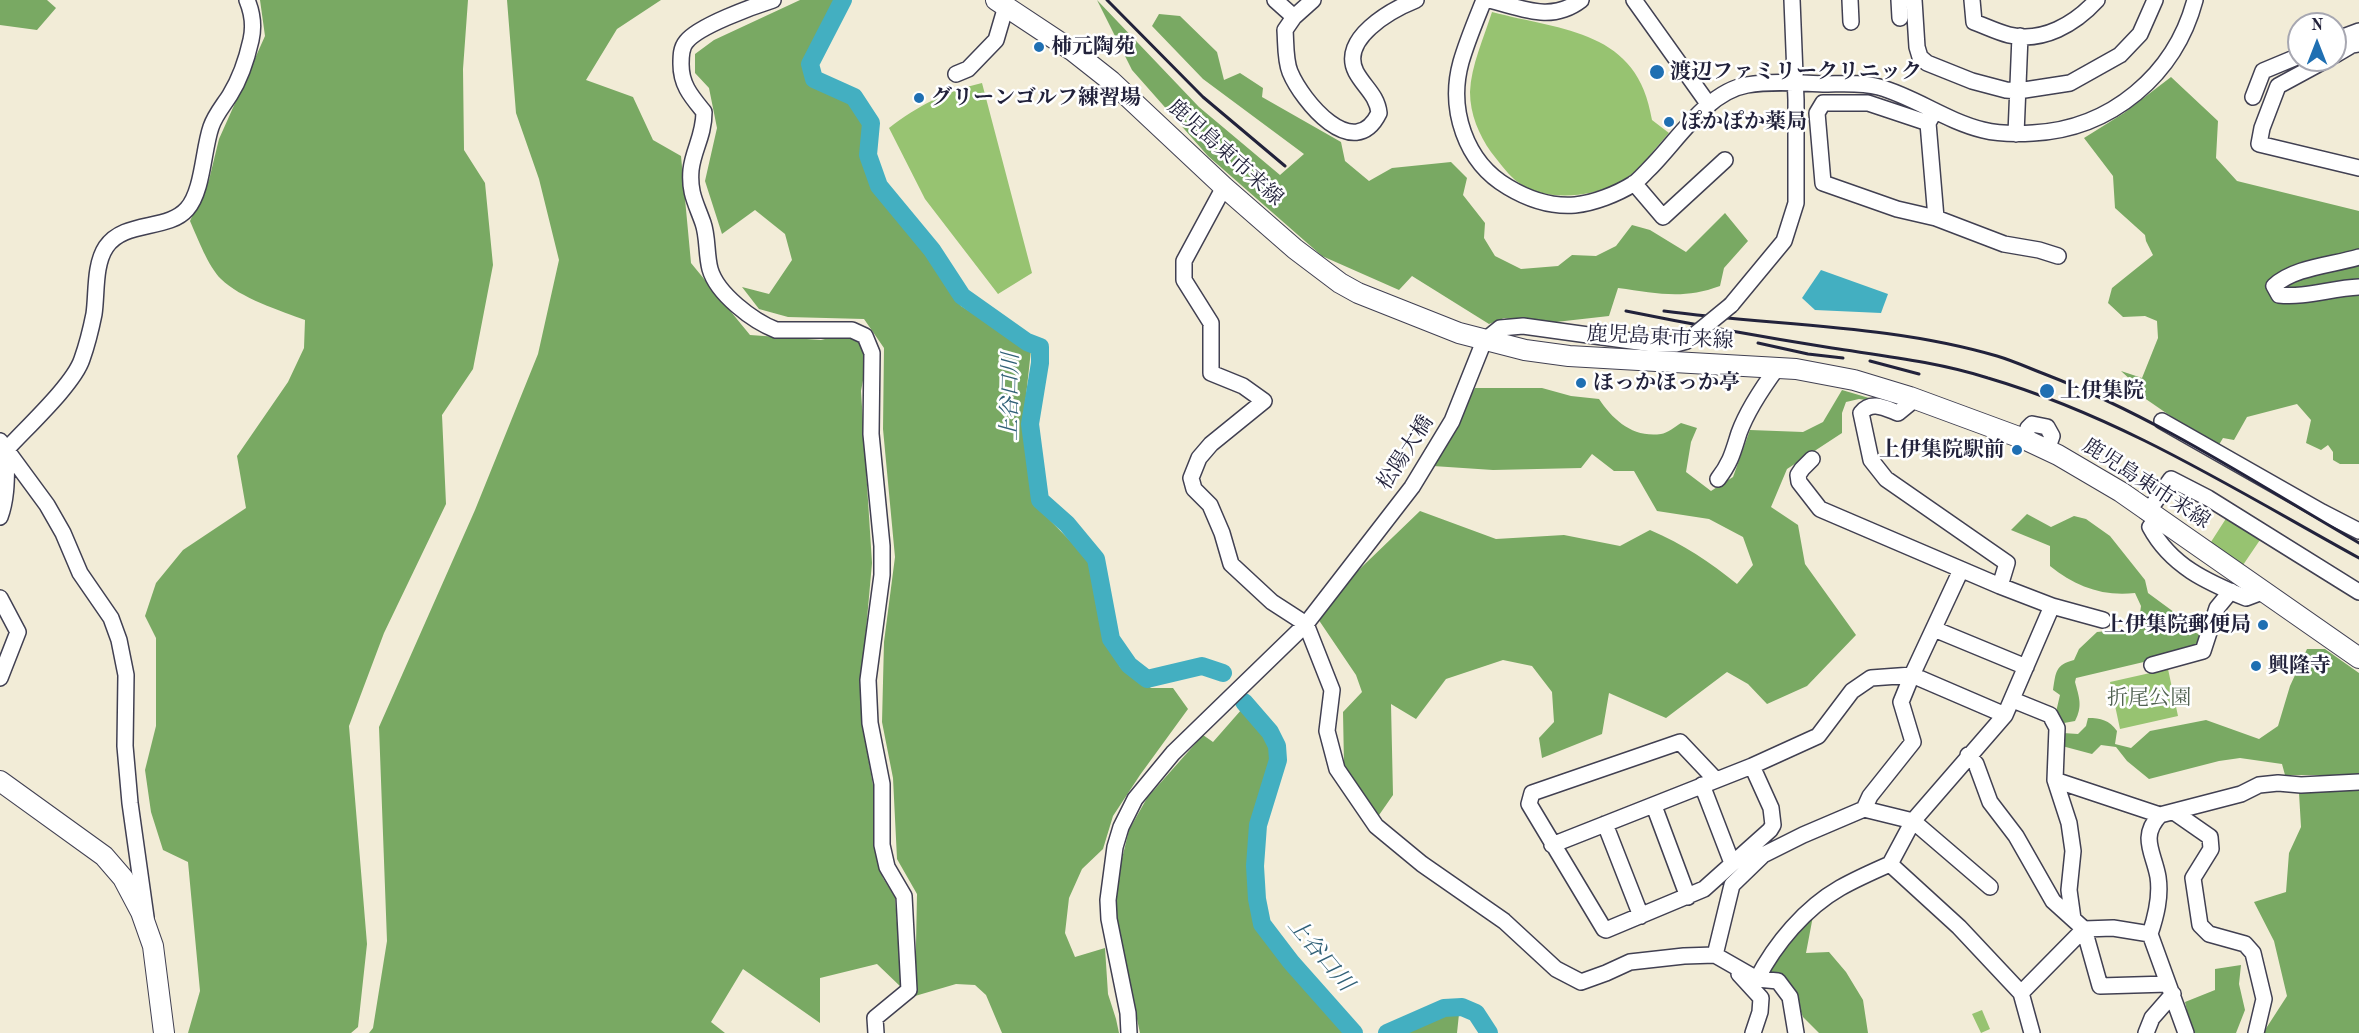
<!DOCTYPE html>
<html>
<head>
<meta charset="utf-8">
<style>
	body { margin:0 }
	#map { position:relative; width:2359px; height:1033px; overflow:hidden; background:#f2ecd7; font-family:"Old Standard TT",serif }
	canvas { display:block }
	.north { position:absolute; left:2287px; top:12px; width:60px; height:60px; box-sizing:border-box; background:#fff; border:2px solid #a7a7b1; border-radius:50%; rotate:0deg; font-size:16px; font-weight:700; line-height:24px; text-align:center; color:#22223b }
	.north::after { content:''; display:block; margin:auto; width:21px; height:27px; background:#1f6fb2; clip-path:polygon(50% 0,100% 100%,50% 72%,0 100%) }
</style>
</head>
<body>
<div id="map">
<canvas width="2359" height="1033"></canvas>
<div class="north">N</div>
</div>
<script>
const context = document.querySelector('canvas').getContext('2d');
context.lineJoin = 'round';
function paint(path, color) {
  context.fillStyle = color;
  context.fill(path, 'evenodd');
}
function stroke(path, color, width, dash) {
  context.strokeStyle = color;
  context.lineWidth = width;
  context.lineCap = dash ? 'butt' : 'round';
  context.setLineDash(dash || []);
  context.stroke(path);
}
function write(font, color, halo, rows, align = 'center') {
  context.font = font + ' "Old Standard TT","Noto Serif JP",serif';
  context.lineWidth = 5;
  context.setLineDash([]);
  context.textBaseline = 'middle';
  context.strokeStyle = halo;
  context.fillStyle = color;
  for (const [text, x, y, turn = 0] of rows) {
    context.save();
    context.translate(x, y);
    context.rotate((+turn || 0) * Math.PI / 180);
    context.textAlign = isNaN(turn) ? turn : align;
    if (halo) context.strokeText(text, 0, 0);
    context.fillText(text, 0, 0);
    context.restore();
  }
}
paint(new Path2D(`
	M1492,12C1564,31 1638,30 1652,120L1669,133C1653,150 1638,174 1616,184C1587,198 1542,202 1515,180C1506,172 1499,162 1491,152C1479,135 1470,114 1470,92C1471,66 1484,37 1492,12Z
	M982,83L1032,273L998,294L925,199L889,128C919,105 945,92 982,83Z
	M2227,517L2262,537L2243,565L2209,545Z
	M2168,669L2178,716L2120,729L2110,682Z
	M1982,1010L1990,1029L1981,1033L1972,1014Z`), '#97c371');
paint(new Path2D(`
	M0,0H47L56,8L37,30L0,25Z
	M260,0H468L463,69L464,150L485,183L493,265L473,369L442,415L446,504L384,633L349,726L367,944L358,1027L351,1033H188L200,991L188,862L163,850L151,812L145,770L156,726V638L145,616L156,583L183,550L246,508L237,456L288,382L304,348L305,320C281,311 240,298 221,279C208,266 198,239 190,221L209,180L219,139L265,36Z
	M507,0H661L617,29L586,80L633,97L653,140L681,156L691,263L750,335L821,340L837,336L860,339L866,364L861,391L872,563L863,664L862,723L873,785L875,850L883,878L895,897L902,988L877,964L820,978V1023L743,969L711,1022L725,1033H369L373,1028L387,941L379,727L475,510L538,354L559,260L539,179L516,113Z
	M800,0H837L803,63L809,81L850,100L864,122L862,156L873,190L929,256L961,306L1031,350L1023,424L1034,504L1090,561L1105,637L1120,667L1151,688H1173L1188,709L1140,775L1113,816L1103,849L1082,869L1069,898L1065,933L1075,957L1105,948L1108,994L1116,1019L1119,1033H1002L986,995L975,985L956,984L915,996L917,894L897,859L893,778L882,722L884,642L895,557L883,429L884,348L864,319L788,317L759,309L742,287L769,294L792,260L785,234L755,210L722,234L705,181L717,128L709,88L695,73V54L714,40Z
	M1097,0L1199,107L1280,175L1304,154L1203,79L1152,26L1159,14L1180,16L1217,52L1224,80L1240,73L1263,88L1262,97L1341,142L1345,161L1369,181L1392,168L1451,162L1467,178L1463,195L1485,223L1484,238L1495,256L1521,269L1558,266L1572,255L1596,256L1616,246L1632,225L1650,230L1686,252L1725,213L1748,241L1724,268L1720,286C1682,300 1657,293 1618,288L1609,316L1538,324L1504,318L1489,324L1412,276L1399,290L1322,256L1208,156L1132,70Z
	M2171,77L2218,121L2216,158L2237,181L2359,211V464H2340L2333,460V452L2328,445L2321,450L2306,443L2311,420L2297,404L2247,417L2234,440L2223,438L2217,448L2140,395L2133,382L2121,371L2142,378L2158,338L2157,321L2145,316L2123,317L2108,303L2112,288L2153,255L2146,241L2145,235L2115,208L2113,176L2084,138L2124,113Z
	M1475,388H1542L1571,396L1599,399C1613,420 1633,438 1661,434C1667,433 1675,427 1681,423L1697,428L1691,442L1686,472L1711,491L1733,477L1750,430L1803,432L1823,422L1842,390L1886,403L1859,399L1846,402L1842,413V433L1787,469L1771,507L1798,525L1805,564L1856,635L1807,686L1767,704L1748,684L1727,672L1666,718L1609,693L1602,734L1542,758L1539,738L1554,722L1552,692L1532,666L1503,660L1446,679L1416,719L1391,704L1393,795L1377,818L1344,765L1343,712L1362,692L1356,675L1314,613L1420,511L1496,539L1564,535L1620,546L1650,530C1683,544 1710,562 1737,584L1753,565L1743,537L1709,519L1657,511L1634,471H1614L1592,454L1581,468L1493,470L1433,466Z
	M2027,514L2051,527L2074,516L2086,519L2110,536L2145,580L2148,593L2182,618L2183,626L2202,636L2198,647L2186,652L2076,678L2075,682C2079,697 2083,706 2075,721L2064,723L2056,712L2060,695L2053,690C2056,672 2055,665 2074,660L2079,649L2097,632L2138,628L2141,606L2135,593C2103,597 2075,586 2050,566V546L2011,530Z
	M2307,649H2325L2359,673V775H2285L2282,764L2240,758L2219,761L2149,779L2127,761L2116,747L2101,745L2092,754L2062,746L2063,733L2078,734L2086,726L2088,718C2101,718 2109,720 2117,731L2115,744L2131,748L2150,731L2206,720L2259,739L2278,726L2290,686Z
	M1242,709C1252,719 1265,730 1271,744C1281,765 1259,802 1255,823C1250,846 1247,887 1252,910C1259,942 1322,1005 1345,1033H1140L1115,916L1117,879L1129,830L1147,798L1203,735L1213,742Z
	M2343,786L2359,787V1033H2265V1030L2287,996L2274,941L2254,902L2286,892L2289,853L2301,827L2299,793Z
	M1813,916L1806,953L1829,952L1846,972L1863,1000L1868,1033H1819L1803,1017L1796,999L1769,978L1772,965Z
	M2241,965L2239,984L2245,1010L2236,1033H2192L2185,1002L2215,990V969Z
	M1443,1014H1459L1457,1033H1407Z`), '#79a963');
paint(new Path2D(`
	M1821,270L1888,294L1881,313L1815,310L1802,298Z`), '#43afc1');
stroke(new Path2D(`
	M843,0L810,64L814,79L854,97L871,123L868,155L879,186L932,250L962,296L1027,342L1040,347V363L1030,424L1040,500L1067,524L1096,559L1111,639L1129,665L1147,679L1202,666L1223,673
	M1244,702L1270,732L1277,746L1278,760L1258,825L1255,866L1257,899L1262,924L1291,962L1354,1033
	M1387,1033L1444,1008L1462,1007L1476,1013L1489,1033`), '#43afc1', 18);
const minor = new Path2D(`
	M773,0C754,6 698,26 686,42C681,48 681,56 681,64C681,85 691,96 704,112C704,136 693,150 691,170C689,193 696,203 703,223C708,237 706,254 710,269C717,294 753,321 776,330H852L865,336L872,353L871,434L882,546V575L868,680L870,723L882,784V845L887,867L904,896L909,990L875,1018L876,1033
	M1275,0L1294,17
	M1313,0L1294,17L1285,30C1286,43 1285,60 1290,72C1302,101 1354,164 1379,113C1377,95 1364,87 1356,72C1339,39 1391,10 1416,0
	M1484,0C1476,20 1467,41 1461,62C1448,109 1465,162 1508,187C1528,199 1551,207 1575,205C1594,203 1617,194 1633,184C1638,181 1643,175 1648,170C1676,143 1706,92 1747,85C1771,81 1798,83 1823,84C1841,84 1861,82 1879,87C1915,97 1946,121 1983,130C1999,134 2017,134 2033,133C2111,129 2175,75 2195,0
	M1489,0C1522,8 1551,23 1581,0
	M1634,0L1709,105
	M1850,0L1851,22
	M1899,0L1900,18
	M1914,0L1917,47L1920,57L1927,63L1972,81L2006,90L2018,91L2070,83L2120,55L2140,34L2155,0
	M1972,0L1974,22C1985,26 1997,32 2009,35C2043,43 2075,24 2097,0
	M2335,40L2359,31
	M2335,55L2352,45L2359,44
	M2326,60L2278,86L2262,128L2259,144L2359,168
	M956,74L968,69L996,40L1006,6
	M2253,97L2263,71L2299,56
	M1932,116L1928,123L1936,218
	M1928,123L1868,103H1823L1817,113L1823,183L1897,209L1936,218L2004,244L2039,250L2058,256
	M2016,134L2020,36
	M1634,183L1663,217L1725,160
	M1224,187L1184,261V280L1211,323V373L1243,386L1264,401L1211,444L1199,458L1191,478L1194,489L1210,505L1222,533L1231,564L1272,602L1306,624L1332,690L1327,731L1337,769L1376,826L1422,864L1504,921L1556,969L1581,982L1606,973L1630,962L1684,956L1715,955L1757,979L1778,981L1790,997L1796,1033
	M2359,257C2333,265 2294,267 2274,286L2279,295C2305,298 2332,288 2359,287
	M1731,305L1784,241L1796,203V100L1792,0
	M1910,397L1909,404L1898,413C1885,408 1871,400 1861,413L1871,460L1886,479L2007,563L2000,586
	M2162,421L2322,512L2359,531
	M2024,439L2028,428L2032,424L2047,427L2052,436L2047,450
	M0,441L47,505L63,533L80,573L111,618L119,640L126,675L125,746L130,803L146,917
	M1812,459L1802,469L1798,475L1799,482L1820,509L2000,586L2052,606L2103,620
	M1718,479C1731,462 1733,452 1739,433C1747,411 1763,387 1777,368
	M2146,512L2152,506L2171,479L2208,498L2359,592
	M0,517C8,495 6,472 7,449C27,427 74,384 82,359C87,345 91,329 94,314C97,294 94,265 106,247C124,220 168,231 187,209C203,191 203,150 211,127C215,115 223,106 230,95C240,79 247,58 251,40C254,27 252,12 247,0
	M2157,519L2150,527C2171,566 2207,582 2246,598L2262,592
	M0,598L18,632L0,678
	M1934,629L2026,667
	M2152,665L2203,651L2217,608L2231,591
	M2013,700L2050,715L2057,728L2055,780L2069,823L2073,851L2069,890L2073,919
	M1968,755L1976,764L1990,802L2016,836L2053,901L2084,929L2100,986L2168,984
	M1716,780L1680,742L1532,793L1529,804L1604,929L1606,930L1704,889L1770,830L1773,825L1771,808L1752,766
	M2055,780L2160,815
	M1702,785L1732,863
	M1654,806L1688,897
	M1864,809L1870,796L1913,742L1901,702L1912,675L1961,570
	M2174,812L2210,837L2211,849L2193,878L2200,925L2209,934L2245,944L2253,953L2264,999L2256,1033
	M1605,824L1641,916
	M1552,845L1752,766L1818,736L1852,691L1871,678L1912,675L2005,715
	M2150,934C2156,916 2161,897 2158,877C2154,853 2139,837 2160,815L2241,794L2259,785L2278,783L2301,785L2359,782
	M1715,955L1732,885L1763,855L1803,835L1864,809L1913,821L1990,887
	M1739,974L1761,998L1760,1012L1753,1033
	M1757,979C1775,944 1805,908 1840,888C1856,879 1874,871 1890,864
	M2021,993L2084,929L2113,928L2150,934L2186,1033
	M1129,1033L1128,1013L1109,919L1108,900L1115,847L1121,827L1135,799L1173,753L1306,624L1412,487L1452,421L1484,341L1500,328L1523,326L1653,344H1676L1687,341
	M2032,1033L2021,993L1959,927L1890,864L1913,821L2005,715L2052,606
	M2146,1033L2152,1018L2173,994`);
const major = new Path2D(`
	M996,0L1073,51L1111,81L1224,187L1295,249L1340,283L1358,293L1459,333L1525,350L1569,356L1796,369L1854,380L1910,397L2024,439L2058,455L2121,492L2359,658
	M0,781L104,856L123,878L141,912L153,946L164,1033`);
stroke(minor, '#414052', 18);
stroke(major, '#414052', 22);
stroke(minor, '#fff', 15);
stroke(major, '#fff', 20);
stroke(new Path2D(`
	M1107,0L1203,97L1285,166
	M1626,311C1695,325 1763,337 1832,348C1884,356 1938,362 1988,378C2121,417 2239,492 2359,558
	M1664,311C1775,326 1888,324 1997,356C2014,361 2031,369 2047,375C2158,418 2257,484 2359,543
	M1758,343L1808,354L1843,358
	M1870,361L1919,374`), '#22223b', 3);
const minorBridge = new Path2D(`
	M1687,341L1731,305`);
stroke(minorBridge, '#414052', 18, []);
stroke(minorBridge, '#fff', 15);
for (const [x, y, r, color] of [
	[1039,47,6,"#1f6fb2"],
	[1657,72,8,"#1f6fb2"],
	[919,98,6,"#1f6fb2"],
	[1669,122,6,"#1f6fb2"],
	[1581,383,6,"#1f6fb2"],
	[2047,391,8,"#1f6fb2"],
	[2017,450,6,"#1f6fb2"],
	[2263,625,6,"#1f6fb2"],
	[2256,666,6,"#1f6fb2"]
]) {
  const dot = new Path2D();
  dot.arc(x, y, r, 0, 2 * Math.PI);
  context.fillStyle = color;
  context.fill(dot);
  stroke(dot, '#fff', 2);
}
write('bold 21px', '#22223b', '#fff', [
	["柿元陶苑",1051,47],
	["渡辺ファミリークリニック",1670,72],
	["グリーンゴルフ練習場",931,98],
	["ぽかぽか薬局",1681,122],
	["ほっかほっか亭",1593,383],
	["上伊集院",2060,391],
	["上伊集院駅前",2005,450,"right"],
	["上伊集院郵便局",2251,625,"right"],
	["興隆寺",2268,666]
], 'left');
write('21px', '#22223b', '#fff', [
	["鹿児島東市来線",1225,153,42],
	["鹿児島東市来線",1660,338,3],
	["松陽大橋",1406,453,-57],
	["鹿児島東市来線",2146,484,33]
]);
write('21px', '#516251', '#fff', [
	["折尾公園",2149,698]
]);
write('italic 22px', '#316177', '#fff', [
	["上谷口川",1011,397,-89],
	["上谷口川",1320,955,50]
]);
</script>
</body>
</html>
